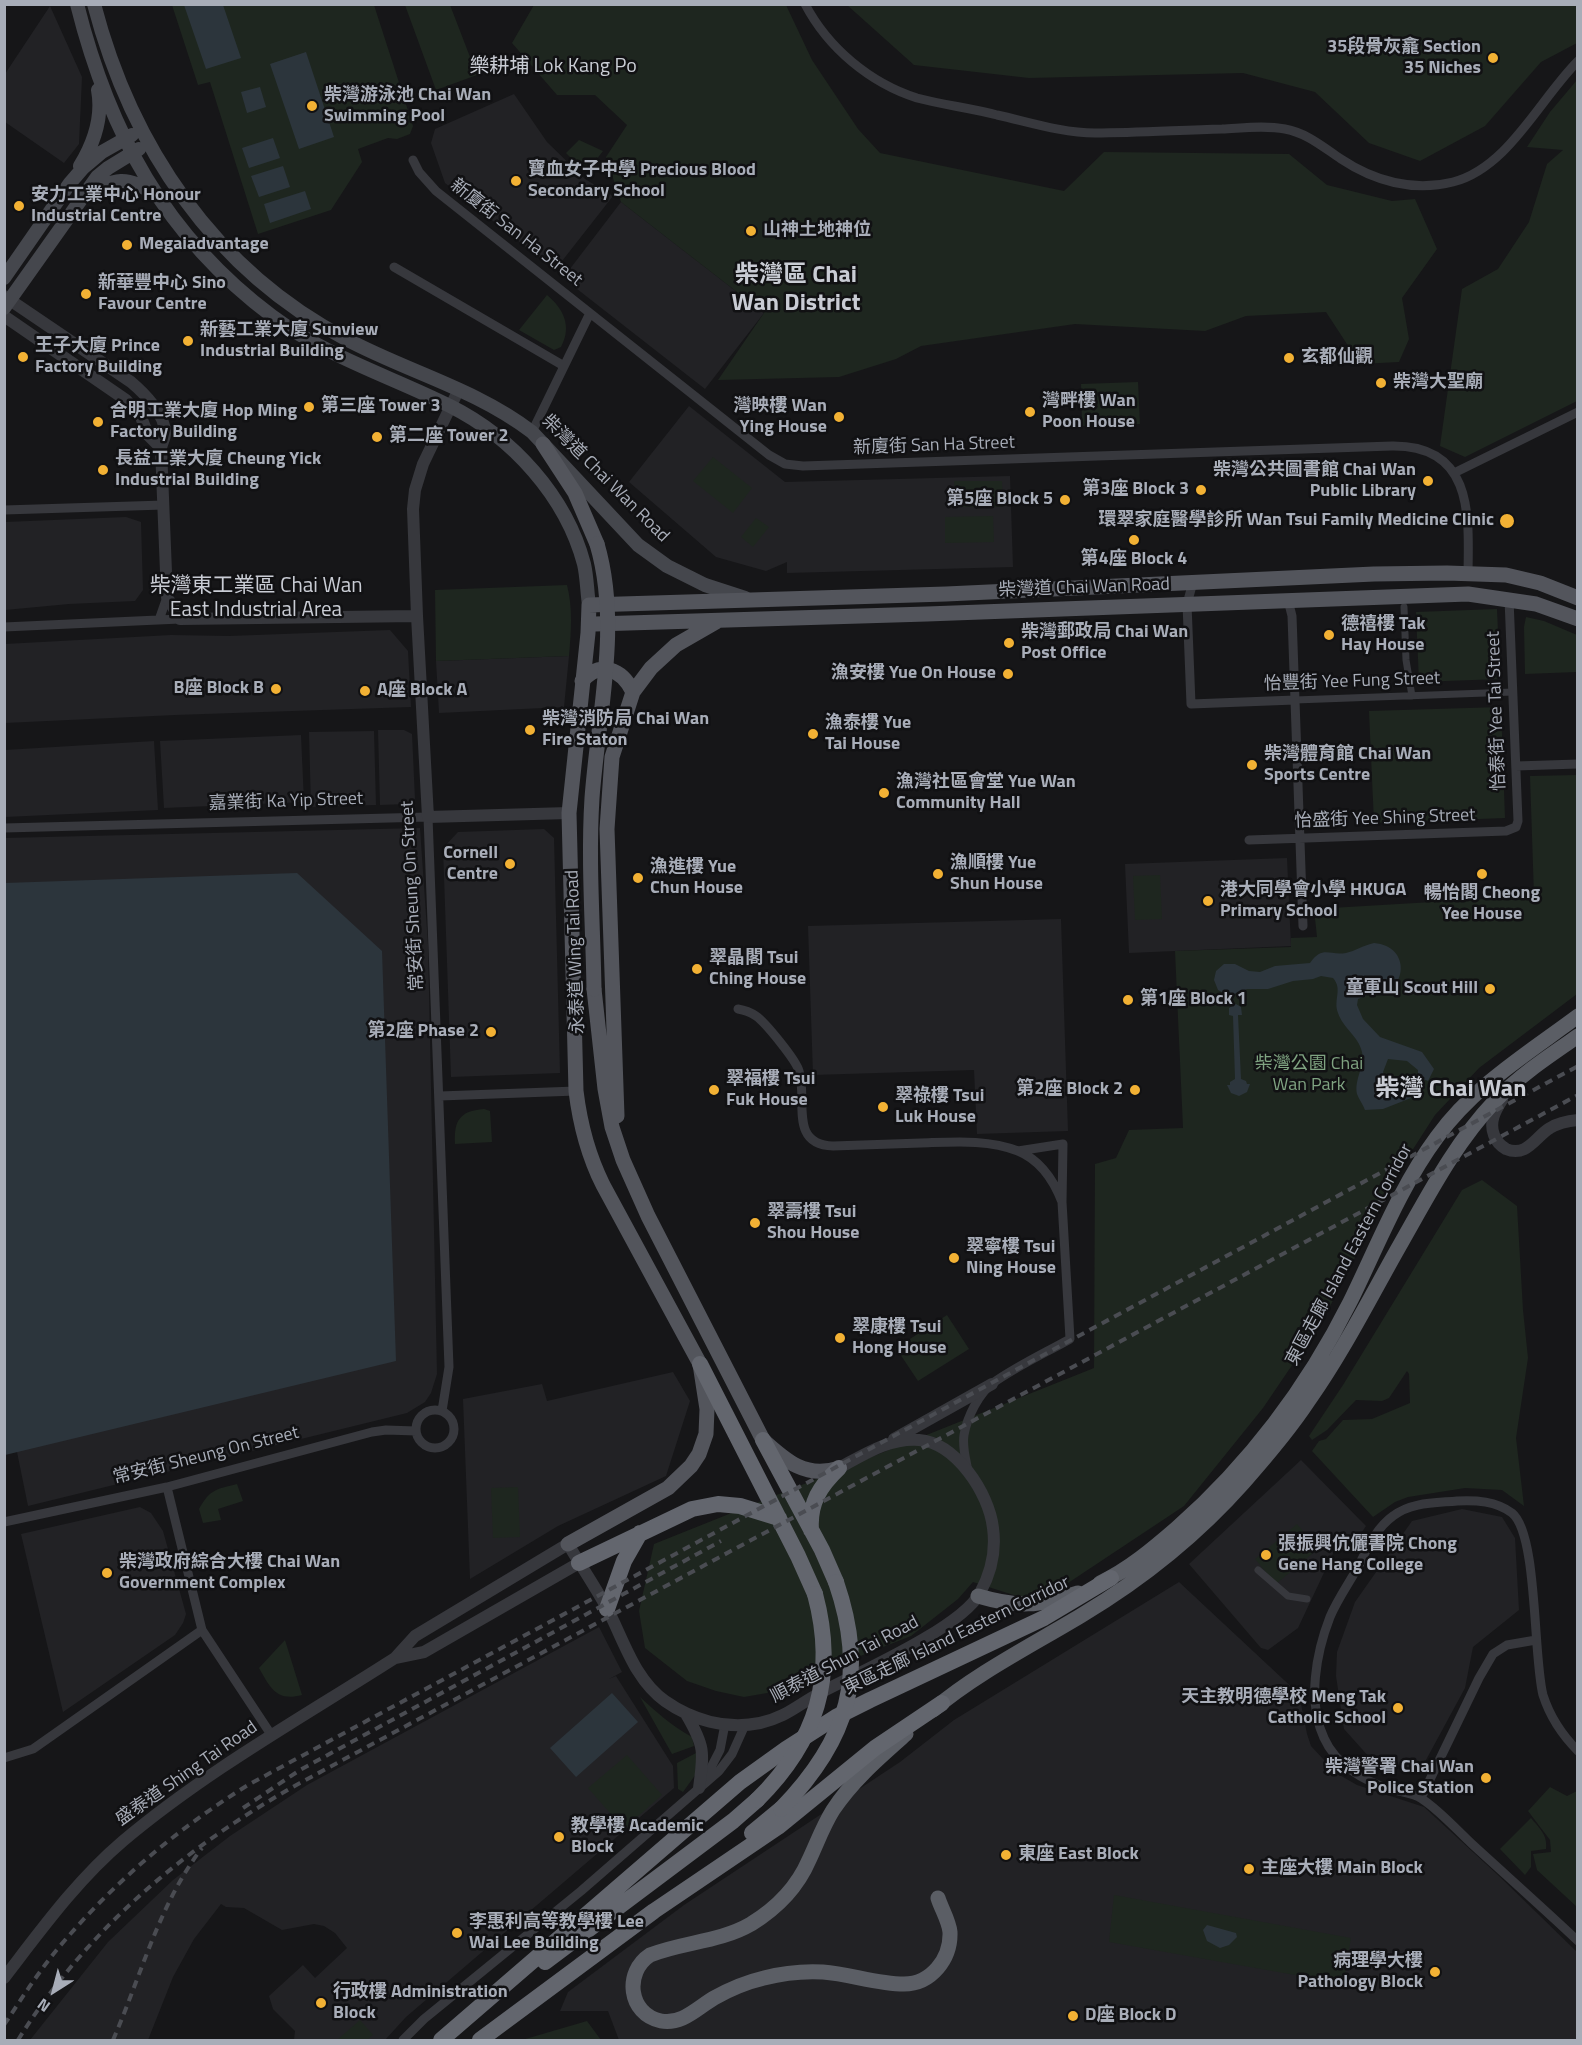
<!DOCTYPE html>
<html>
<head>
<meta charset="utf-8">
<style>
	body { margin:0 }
	#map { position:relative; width:1582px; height:2045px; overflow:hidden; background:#161618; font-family:"Titillium Web",sans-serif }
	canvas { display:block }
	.frame { position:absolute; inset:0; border:6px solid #a8adb8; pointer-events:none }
	.north { position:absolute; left:24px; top:1961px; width:60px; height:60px; -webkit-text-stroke:4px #111113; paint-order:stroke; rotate:216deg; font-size:16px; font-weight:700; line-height:24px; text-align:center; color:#a8adb8 }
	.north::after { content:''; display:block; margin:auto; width:21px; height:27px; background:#a8adb8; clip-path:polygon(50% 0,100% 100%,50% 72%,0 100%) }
</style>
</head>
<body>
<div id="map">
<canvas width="1582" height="2045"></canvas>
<div class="frame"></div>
<div class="north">N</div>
</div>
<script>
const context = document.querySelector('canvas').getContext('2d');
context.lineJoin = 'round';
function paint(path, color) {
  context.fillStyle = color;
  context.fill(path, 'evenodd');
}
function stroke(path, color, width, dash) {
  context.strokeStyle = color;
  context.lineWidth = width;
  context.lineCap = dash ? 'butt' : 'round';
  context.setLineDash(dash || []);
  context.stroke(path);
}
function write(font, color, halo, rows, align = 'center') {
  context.font = font + ' "Titillium Web","Noto Sans TC",sans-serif';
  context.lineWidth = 5;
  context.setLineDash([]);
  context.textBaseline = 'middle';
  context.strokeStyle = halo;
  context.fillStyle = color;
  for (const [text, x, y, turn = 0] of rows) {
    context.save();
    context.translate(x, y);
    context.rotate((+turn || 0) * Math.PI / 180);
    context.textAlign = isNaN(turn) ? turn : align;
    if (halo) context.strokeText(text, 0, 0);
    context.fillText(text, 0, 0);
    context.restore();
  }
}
paint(new Path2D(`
	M50,6L82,77L79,144L64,163L5,122V74Z
	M514,94L547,142L585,179L613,196L555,270L445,183L431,143L435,129Z
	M621,202L764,313L705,389L563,278Z
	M689,406L785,482L1010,476L1013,567L787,573V562L766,571L716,557L629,482Z
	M126,517L141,522L143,590L135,601L69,604L5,610V522Z
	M390,630L408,651L411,707L175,715L5,723V644L171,635L229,636Z
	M569,656L564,707L439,713L436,661Z
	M378,730H404L412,734L415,799L407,804L380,805Z
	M374,731L376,805L311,807L309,732Z
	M301,735L304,802L164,808L160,741Z
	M154,741L158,810L5,817V750Z
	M420,828L428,944L437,1374L431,1393L425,1402L407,1413L28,1506L17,1452L4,1444V838Z
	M544,829L554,838L560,1073L451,1077L443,848L458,832Z
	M1287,858L1291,946L1129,953L1125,864Z
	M1061,919L1068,1131L977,1134L974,1070L813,1075L808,926Z
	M673,1372L690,1401L666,1476L558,1526L470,1579L463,1399L542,1384L547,1401Z
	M1301,1460L1366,1526L1354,1544L1337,1545L1298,1628L1268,1650L1261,1648L1189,1564Z
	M140,1507L151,1513L163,1531L186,1614L183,1623L175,1635L63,1712L21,1534Z
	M1462,1509L1502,1517L1515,1538L1519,1610L1473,1647L1465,1688L1420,1771L1370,1758L1344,1729L1336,1676L1337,1652L1355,1602L1412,1521Z
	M1179,1582L1299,1694L1307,1734L1311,1746L1336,1773L1357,1785L1424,1807L1499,1876L1577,1952V2040H619L608,2011H560L568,1992L684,1905L900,1762L954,1720Z
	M599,1627L622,1672L609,1679L616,1676L673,1766L674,1788L406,2017L385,2040H294L295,2031L273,2009L269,1996L303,1965L315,1978L347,1948L335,1933L324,1926L314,1924L282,1930L244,1908L226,1907L221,1904L194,1939L173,1977L148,2040H30L108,1942L173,1880L230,1836L307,1785Z`), '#222225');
paint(new Path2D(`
	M172,5H374L413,126L410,134L397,139L388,138L358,149L362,162L331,210L258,234L210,82L198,85Z
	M405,5H450L477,75L436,90Z
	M534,5H786L812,60L858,129L880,153L1064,191L1104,152L1289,154L1327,185L1392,201L1415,199L1437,249L1402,298L1409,339L1399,362L1360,364L1326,312L1246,316L1205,331L1075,324L921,346L896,359L839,377L718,380L764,313L621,202L606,157L627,125L595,95H557L512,43Z
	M847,5H1577V43L1541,62L1485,126L1420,161L1369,143L1315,92L1243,73L1029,78L914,65Z
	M1577,80V401L1465,457L1440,446L1462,289L1498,269L1529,222L1547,164L1563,150L1527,147L1550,112Z
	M579,140L603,151L586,173L566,153Z
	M547,295C564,309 572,327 561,347L554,350L519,330Z
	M1138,382L1140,424L1082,426L1081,384Z
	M713,457L752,488L733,513L693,481Z
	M954,481H1002L1003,507H955Z
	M993,516L994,542L945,543V517Z
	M756,518L769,527L753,547L741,537Z
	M567,585C573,608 571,632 569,656L436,661L435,590Z
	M1497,609L1500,679L1419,682L1416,612Z
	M1526,617L1544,621L1577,635V672L1525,674L1524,627Z
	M1501,707L1505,818L1374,823L1369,711Z
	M1577,775V994L1479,1068L1435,1115L1399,1171L1324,1318L1263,1408L1184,1506L1068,1583L1029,1600L973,1582L958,1599L911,1636L767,1693L744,1697L716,1691L687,1681L645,1648L639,1611L654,1544L1094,1368L1095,1164L1116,1158L1129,1130L1183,1128L1175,951L1291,947V938L1317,937L1314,909L1534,896L1530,776Z
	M1160,875L1162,919L1135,920L1133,876Z
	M484,1109L490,1111L492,1142L455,1144C454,1121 459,1111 484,1109Z
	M1482,1180L1517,1206L1523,1310L1528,1358L1516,1438L1524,1506L1502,1490L1465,1488L1408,1497L1395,1502L1373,1517L1312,1451L1319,1441L1326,1439L1343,1420L1372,1419L1410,1403L1409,1374L1407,1371L1389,1398L1382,1401L1356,1400L1327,1430L1312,1440L1309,1436L1343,1385L1462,1190Z
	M947,1315L969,1349L918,1381L896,1348Z
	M237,1484L243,1501L218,1509L221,1520L203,1523L199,1509C210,1489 217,1489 237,1484Z
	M518,1487L520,1537L493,1538L491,1488Z
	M1297,1524L1318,1549L1276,1584L1255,1559Z
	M285,1640L302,1695C276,1702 270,1687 259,1668Z
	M640,1697C656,1712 672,1726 692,1737L694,1746L672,1754Z
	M696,1753V1774L683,1792L678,1789L677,1763Z
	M627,1755L662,1795L624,1829L588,1788Z
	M1550,1787L1567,1796L1577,1791V1907L1537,1870L1533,1854L1551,1852L1550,1840L1528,1811Z
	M1531,1818C1539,1828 1548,1835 1546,1849L1531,1851V1867L1525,1875L1500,1849Z
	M1114,1895L1351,1938L1344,1981L1340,1983L1109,1942Z
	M360,2020L373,2035L367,2040H337Z
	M587,2021L601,2040H522Z`), '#1e261f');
paint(new Path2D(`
	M184,5H223L241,58L206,69Z
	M306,52L334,137L299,149L270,64Z
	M260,87L266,107L247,113L241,92Z
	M273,138L280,158L249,168L242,148Z
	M283,166L290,187L259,197L251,176Z
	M305,191L311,209L270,223L264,204Z
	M297,873L382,951L396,1361L5,1455V883Z
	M1374,943C1415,946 1406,1001 1368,992L1366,996L1358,999L1357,1005L1363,1019L1380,1037L1422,1052L1434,1069L1428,1081L1418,1077V1070L1407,1061L1388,1059L1383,1072L1389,1087L1409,1089L1411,1098L1383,1109L1365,1110C1363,1105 1359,1099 1357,1094C1354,1079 1365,1067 1362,1052C1359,1037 1343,1028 1338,1013C1333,1000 1343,989 1333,978L1321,976L1313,979L1293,981L1268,989H1247L1232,995H1227L1218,990L1214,980L1216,971L1224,964H1235L1249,971L1260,972L1275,966L1310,963C1323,945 1329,956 1346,953C1355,951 1364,945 1374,943Z
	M1236,1004L1241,1007L1242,1015H1238L1241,1079L1246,1081L1247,1084H1250L1247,1092L1239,1096L1231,1093L1227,1085H1230V1082L1235,1079L1233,1016L1229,1015V1008Z
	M612,1693L638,1722L576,1777L550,1748Z
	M1207,1925L1236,1933L1237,1937L1229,1945L1220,1948L1207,1941L1203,1930Z`), '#2c353c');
stroke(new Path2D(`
	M1404,607L1406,660L1412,696
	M1295,700L1513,692
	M1258,1570L1288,1596L1307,1599`), '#37383d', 7);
stroke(new Path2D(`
	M805,4C828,48 870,83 917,98C943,105 971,108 997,115C1029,122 1062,133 1095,133C1137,133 1180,130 1222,129C1243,128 1265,125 1285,129C1307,133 1323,147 1341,159C1374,181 1413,192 1453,182C1508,168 1539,100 1578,61
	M413,160L419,172L436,191L769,455L785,464L803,466L1392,446C1473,445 1469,515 1468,573
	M394,267L564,366
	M532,432L590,313
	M1454,473L1578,412
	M4,510L164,505
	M1193,582L1187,604L1191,704L1295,700
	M1288,600L1292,616L1303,926
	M159,620L167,597
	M4,627L180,619
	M1516,766L1578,764
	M4,828L428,817L449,1367L442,1411
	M1249,840L1506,831L1516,827L1518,821L1509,599
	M738,1009C744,1010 750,1012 756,1016C765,1022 796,1060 799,1071C808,1098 788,1145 833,1146C862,1145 892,1144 921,1143C953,1142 988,1139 1018,1151C1040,1160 1054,1181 1062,1202
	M440,1096L576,1091
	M416 1429a19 19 0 1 1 38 0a19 19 0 1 1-38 0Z
	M968,1471C966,1460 962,1447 964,1435C967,1417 979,1393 993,1383C1017,1366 1045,1353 1070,1339L1062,1202L1063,1144L1018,1151
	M167,1487L202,1630L272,1736
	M4,1522L167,1487L372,1432L386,1430L416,1431
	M1578,1751C1562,1735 1550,1717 1543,1695C1533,1657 1538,1534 1512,1513C1496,1501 1476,1500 1457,1501C1435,1503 1411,1502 1393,1516C1376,1528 1367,1549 1358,1567C1349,1583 1337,1600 1330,1617C1316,1653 1307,1702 1324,1738C1336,1765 1364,1781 1390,1789C1400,1792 1414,1793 1422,1799C1439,1810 1457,1830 1472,1844C1507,1876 1543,1908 1578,1941
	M4,1758L33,1749L202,1630
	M704,1781L720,1750L725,1724
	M1421,1798L1479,1678L1493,1654L1507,1645L1536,1640
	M403,2040L424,2019L581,1891L719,1771L732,1754L745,1725`), '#37383d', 9);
stroke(new Path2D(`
	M4,296L131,382C144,393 166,415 165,434C165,438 162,443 161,448L167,597L180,619L417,616
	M4,316L126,400L141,417L148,435L161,448
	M459,389L423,464L415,490L413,509L417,616L428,817L569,813
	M1502,1100C1495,1111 1489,1122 1494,1135C1496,1141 1501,1146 1506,1149C1527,1158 1536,1136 1550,1128C1558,1123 1568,1121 1578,1120
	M894,1439L992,1384
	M395,1658L424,1652L579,1563
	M686,1714C705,1746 704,1752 699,1788
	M4,1978C41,1930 77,1880 123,1841C206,1771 303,1717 395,1658L415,1636L568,1544C581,1566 596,1588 608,1610C624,1641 635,1680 665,1701C692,1720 726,1730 760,1723C785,1718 799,1704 820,1693C858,1673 961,1628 980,1593C991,1573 996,1550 993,1528C989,1493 956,1443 919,1440C889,1438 865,1454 839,1468`), '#37383d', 12);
stroke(new Path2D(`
	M77,4C109,132 165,236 272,316C327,357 390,376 450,406C512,437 566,496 584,564C587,577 587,591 589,605
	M94,4C131,146 214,270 346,339C408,372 476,389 532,432L638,545L667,566L705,585L745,598
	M80,166C94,143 103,117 98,90
	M86,197C112,177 129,175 155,195
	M4,278L70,183L83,168L102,152L132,135
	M4,308L97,177L108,168L139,149`), '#45474d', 14);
stroke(new Path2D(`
	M543,444L575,493L597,544
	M595,624L927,614L1468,594L1536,604L1578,619
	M582,681C600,660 622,669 633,692
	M594,989L605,1089L612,1127L623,1160L648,1216L763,1440C786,1461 806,1479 839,1468
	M617,1116L607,829L612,757L633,692L651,668L676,645L716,622
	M568,1544L668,1488L691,1466L699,1454L706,1434L707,1409L700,1364L603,1185C588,1155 580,1124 576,1091L569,813L588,633L589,605L946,594L1374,574L1447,573L1506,575L1540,583L1578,598`), '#53555c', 15);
stroke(new Path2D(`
	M1100,1583C1128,1570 1154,1548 1177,1528C1249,1464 1307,1388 1350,1302C1377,1247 1400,1187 1437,1137C1474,1086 1527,1054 1578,1016
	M978,1596C1019,1608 1038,1606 1078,1593
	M933,1710C975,1674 1034,1644 1082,1615C1142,1579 1198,1534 1244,1482C1267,1456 1290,1429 1309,1400C1342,1353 1368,1302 1396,1252C1426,1200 1453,1145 1495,1101C1520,1075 1549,1056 1578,1036
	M906,1734C880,1757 852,1781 833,1810C823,1826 817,1843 809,1860C797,1888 777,1908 751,1924C720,1942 683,1942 650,1955C624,1972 628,2014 661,2021C682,2025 697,2008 714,1998C730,1989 747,1982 764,1978C783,1973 804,1971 823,1972C850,1974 877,1984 904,1984C931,1984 951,1959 950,1932C949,1921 941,1908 938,1898`), '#5b5e65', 15);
stroke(new Path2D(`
	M700,1364L798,1556L815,1594
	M763,1440L822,1550L836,1582
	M811,1530C809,1503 820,1486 839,1468
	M579,1563L692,1509L718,1504L740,1506L779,1518
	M607,1609L624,1561L640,1533
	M752,1833L781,1809
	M545,1962L733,1821L757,1800
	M441,2040L740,1782L786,1749L836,1717L870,1700L1044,1618L1111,1578
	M480,2040L654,1911L778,1827L875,1748L942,1703`), '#63666e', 16);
stroke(new Path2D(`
	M243,1808L300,1770L721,1541
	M4,2025C22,1998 39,1971 60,1946C114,1882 177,1829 248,1785L1578,1066
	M18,2040C88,1928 185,1847 300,1783L1578,1095
	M113,2040C141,1976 159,1904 202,1848`), '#4a4c52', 4, [8, 6]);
stroke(new Path2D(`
	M594,989C593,926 588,861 592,798C598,715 621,625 597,544`), '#53555c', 15);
stroke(new Path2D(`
	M757,1800C817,1741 837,1676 815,1594
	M781,1809C849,1739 868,1675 836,1582`), '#63666e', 16);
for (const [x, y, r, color] of [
	[1493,58,6,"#f2b134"],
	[312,106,6,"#f2b134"],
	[516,181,6,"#f2b134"],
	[19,206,6,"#f2b134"],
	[751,231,6,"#f2b134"],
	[127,245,6,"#f2b134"],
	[86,294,6,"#f2b134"],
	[188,341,6,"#f2b134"],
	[23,357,6,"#f2b134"],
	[1289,358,6,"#f2b134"],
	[1381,383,6,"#f2b134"],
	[309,407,6,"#f2b134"],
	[1030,412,6,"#f2b134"],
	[839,417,6,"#f2b134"],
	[98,422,6,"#f2b134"],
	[377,437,6,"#f2b134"],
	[103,470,6,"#f2b134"],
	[1428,481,6,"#f2b134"],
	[1201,490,6,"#f2b134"],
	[1065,500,6,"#f2b134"],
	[1507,521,8,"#f2b134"],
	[1134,540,6,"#f2b134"],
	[1329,635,6,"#f2b134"],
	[1009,643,6,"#f2b134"],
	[1008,674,6,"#f2b134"],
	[276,689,6,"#f2b134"],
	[365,691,6,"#f2b134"],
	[530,730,6,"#f2b134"],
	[813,734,6,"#f2b134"],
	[1252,765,6,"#f2b134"],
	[884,793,6,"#f2b134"],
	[510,864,6,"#f2b134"],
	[938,874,6,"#f2b134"],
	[1482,874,6,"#f2b134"],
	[638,878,6,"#f2b134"],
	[1208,901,6,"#f2b134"],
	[697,969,6,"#f2b134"],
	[1490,989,6,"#f2b134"],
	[1128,1000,6,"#f2b134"],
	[491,1032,6,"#f2b134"],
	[714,1090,6,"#f2b134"],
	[1135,1090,6,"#f2b134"],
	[883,1107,6,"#f2b134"],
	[755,1223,6,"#f2b134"],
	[954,1258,6,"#f2b134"],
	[840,1338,6,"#f2b134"],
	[1266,1555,6,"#f2b134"],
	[107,1573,6,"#f2b134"],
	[1398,1708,6,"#f2b134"],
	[1486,1778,6,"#f2b134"],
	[559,1837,6,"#f2b134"],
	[1006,1855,6,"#f2b134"],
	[1249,1869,6,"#f2b134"],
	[457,1933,6,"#f2b134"],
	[1435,1972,6,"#f2b134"],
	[321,2003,6,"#f2b134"],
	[1073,2016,6,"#f2b134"]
]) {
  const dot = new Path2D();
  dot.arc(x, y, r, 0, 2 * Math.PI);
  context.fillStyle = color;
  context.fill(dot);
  stroke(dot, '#111113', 2);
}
write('bold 18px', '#a8adb8', '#111113', [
	["35段骨灰龕 Section",1481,48,"right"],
	["35 Niches",1481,69,"right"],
	["柴灣游泳池 Chai Wan",324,96],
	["Swimming Pool",324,117],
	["寶血女子中學 Precious Blood",528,171],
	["Secondary School",528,192],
	["安力工業中心 Honour",31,196],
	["Industrial Centre",31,217],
	["山神土地神位",763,231],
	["Megaiadvantage",139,245],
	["新華豐中心 Sino",98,284],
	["Favour Centre",98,305],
	["新藝工業大廈 Sunview",200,331],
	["Industrial Building",200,352],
	["王子大廈 Prince",35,347],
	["Factory Building",35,368],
	["玄都仙觀",1301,358],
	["柴灣大聖廟",1393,383],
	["灣畔樓 Wan",1042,402],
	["Poon House",1042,423],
	["第三座 Tower 3",321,407],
	["灣映樓 Wan",827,407,"right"],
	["Ying House",827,428,"right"],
	["合明工業大廈 Hop Ming",110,412],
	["Factory Building",110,433],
	["第二座 Tower 2",389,437],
	["長益工業大廈 Cheung Yick",115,460],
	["Industrial Building",115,481],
	["柴灣公共圖書館 Chai Wan",1416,471,"right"],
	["Public Library",1416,492,"right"],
	["第3座 Block 3",1189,490,"right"],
	["第5座 Block 5",1053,500,"right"],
	["環翠家庭醫學診所 Wan Tsui Family Medicine Clinic",1494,521,"right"],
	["第4座 Block 4",1134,560,"center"],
	["德禧樓 Tak",1341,625],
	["Hay House",1341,646],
	["柴灣郵政局 Chai Wan",1021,633],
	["Post Office",1021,654],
	["漁安樓 Yue On House",996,674,"right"],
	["B座 Block B",264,689,"right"],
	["A座 Block A",377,691],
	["柴灣消防局 Chai Wan",542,720],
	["Fire Staton",542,741],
	["漁泰樓 Yue",825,724],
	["Tai House",825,745],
	["柴灣體育館 Chai Wan",1264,755],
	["Sports Centre",1264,776],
	["漁灣社區會堂 Yue Wan",896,783],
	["Community Hall",896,804],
	["Cornell",498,854,"right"],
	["Centre",498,875,"right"],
	["漁順樓 Yue",950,864],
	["Shun House",950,885],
	["漁進樓 Yue",650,868],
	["Chun House",650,889],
	["港大同學會小學 HKUGA",1220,891],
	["Primary School",1220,912],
	["暢怡閣 Cheong",1482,894,"center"],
	["Yee House",1482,915,"center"],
	["翠晶閣 Tsui",709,959],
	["Ching House",709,980],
	["童軍山 Scout Hill",1478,989,"right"],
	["第1座 Block 1",1140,1000],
	["第2座 Phase 2",479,1032,"right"],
	["翠福樓 Tsui",726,1080],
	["Fuk House",726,1101],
	["第2座 Block 2",1123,1090,"right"],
	["翠祿樓 Tsui",895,1097],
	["Luk House",895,1118],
	["翠壽樓 Tsui",767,1213],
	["Shou House",767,1234],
	["翠寧樓 Tsui",966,1248],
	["Ning House",966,1269],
	["翠康樓 Tsui",852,1328],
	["Hong House",852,1349],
	["張振興伉儷書院 Chong",1278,1545],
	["Gene Hang College",1278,1566],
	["柴灣政府綜合大樓 Chai Wan",119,1563],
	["Government Complex",119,1584],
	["天主教明德學校 Meng Tak",1386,1698,"right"],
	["Catholic School",1386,1719,"right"],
	["柴灣警署 Chai Wan",1474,1768,"right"],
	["Police Station",1474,1789,"right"],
	["教學樓 Academic",571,1827],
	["Block",571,1848],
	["東座 East Block",1018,1855],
	["主座大樓 Main Block",1261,1869],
	["李惠利高等教學樓 Lee",469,1923],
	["Wai Lee Building",469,1944],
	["病理學大樓",1423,1962,"right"],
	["Pathology Block",1423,1983,"right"],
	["行政樓 Administration",333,1993],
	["Block",333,2014],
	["D座 Block D",1085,2016]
], 'left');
write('18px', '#a8adb8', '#111113', [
	["新廈街 San Ha Street",516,233,38],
	["新廈街 San Ha Street",934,446,-2],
	["柴灣道 Chai Wan Road",605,479,45],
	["柴灣道 Chai Wan Road",1084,588,-2],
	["怡豐街 Yee Fung Street",1352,682,-2],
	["怡泰街 Yee Tai Street",1497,711,-92],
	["嘉業街 Ka Yip Street",286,802,-2],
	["怡盛街 Yee Shing Street",1385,819,-2],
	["常安街 Sheung On Street",413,896,-93],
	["永泰道 Wing Tai Road",576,952,-92],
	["東區走廊 Island Eastern Corridor",1350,1255,-62],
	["常安街 Sheung On Street",206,1456,-14],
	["東區走廊 Island Eastern Corridor",957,1636,-26],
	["順泰道 Shun Tai Road",845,1660,-28],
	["盛泰道 Shing Tai Road",187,1774,-35]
]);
write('18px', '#7fa381', '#111113', [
	["柴灣公園 Chai",1309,1065],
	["Wan Park",1309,1086]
]);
write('20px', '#c9ccd4', '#111113', [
	["樂耕埔 Lok Kang Po",553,67]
]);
write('21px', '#c9ccd4', '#111113', [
	["柴灣東工業區 Chai Wan",256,587],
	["East Industrial Area",256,611]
]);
write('bold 24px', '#c9ccd4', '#111113', [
	["柴灣區 Chai",796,276],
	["Wan District",796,304],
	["柴灣 Chai Wan",1451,1090]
]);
</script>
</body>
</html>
